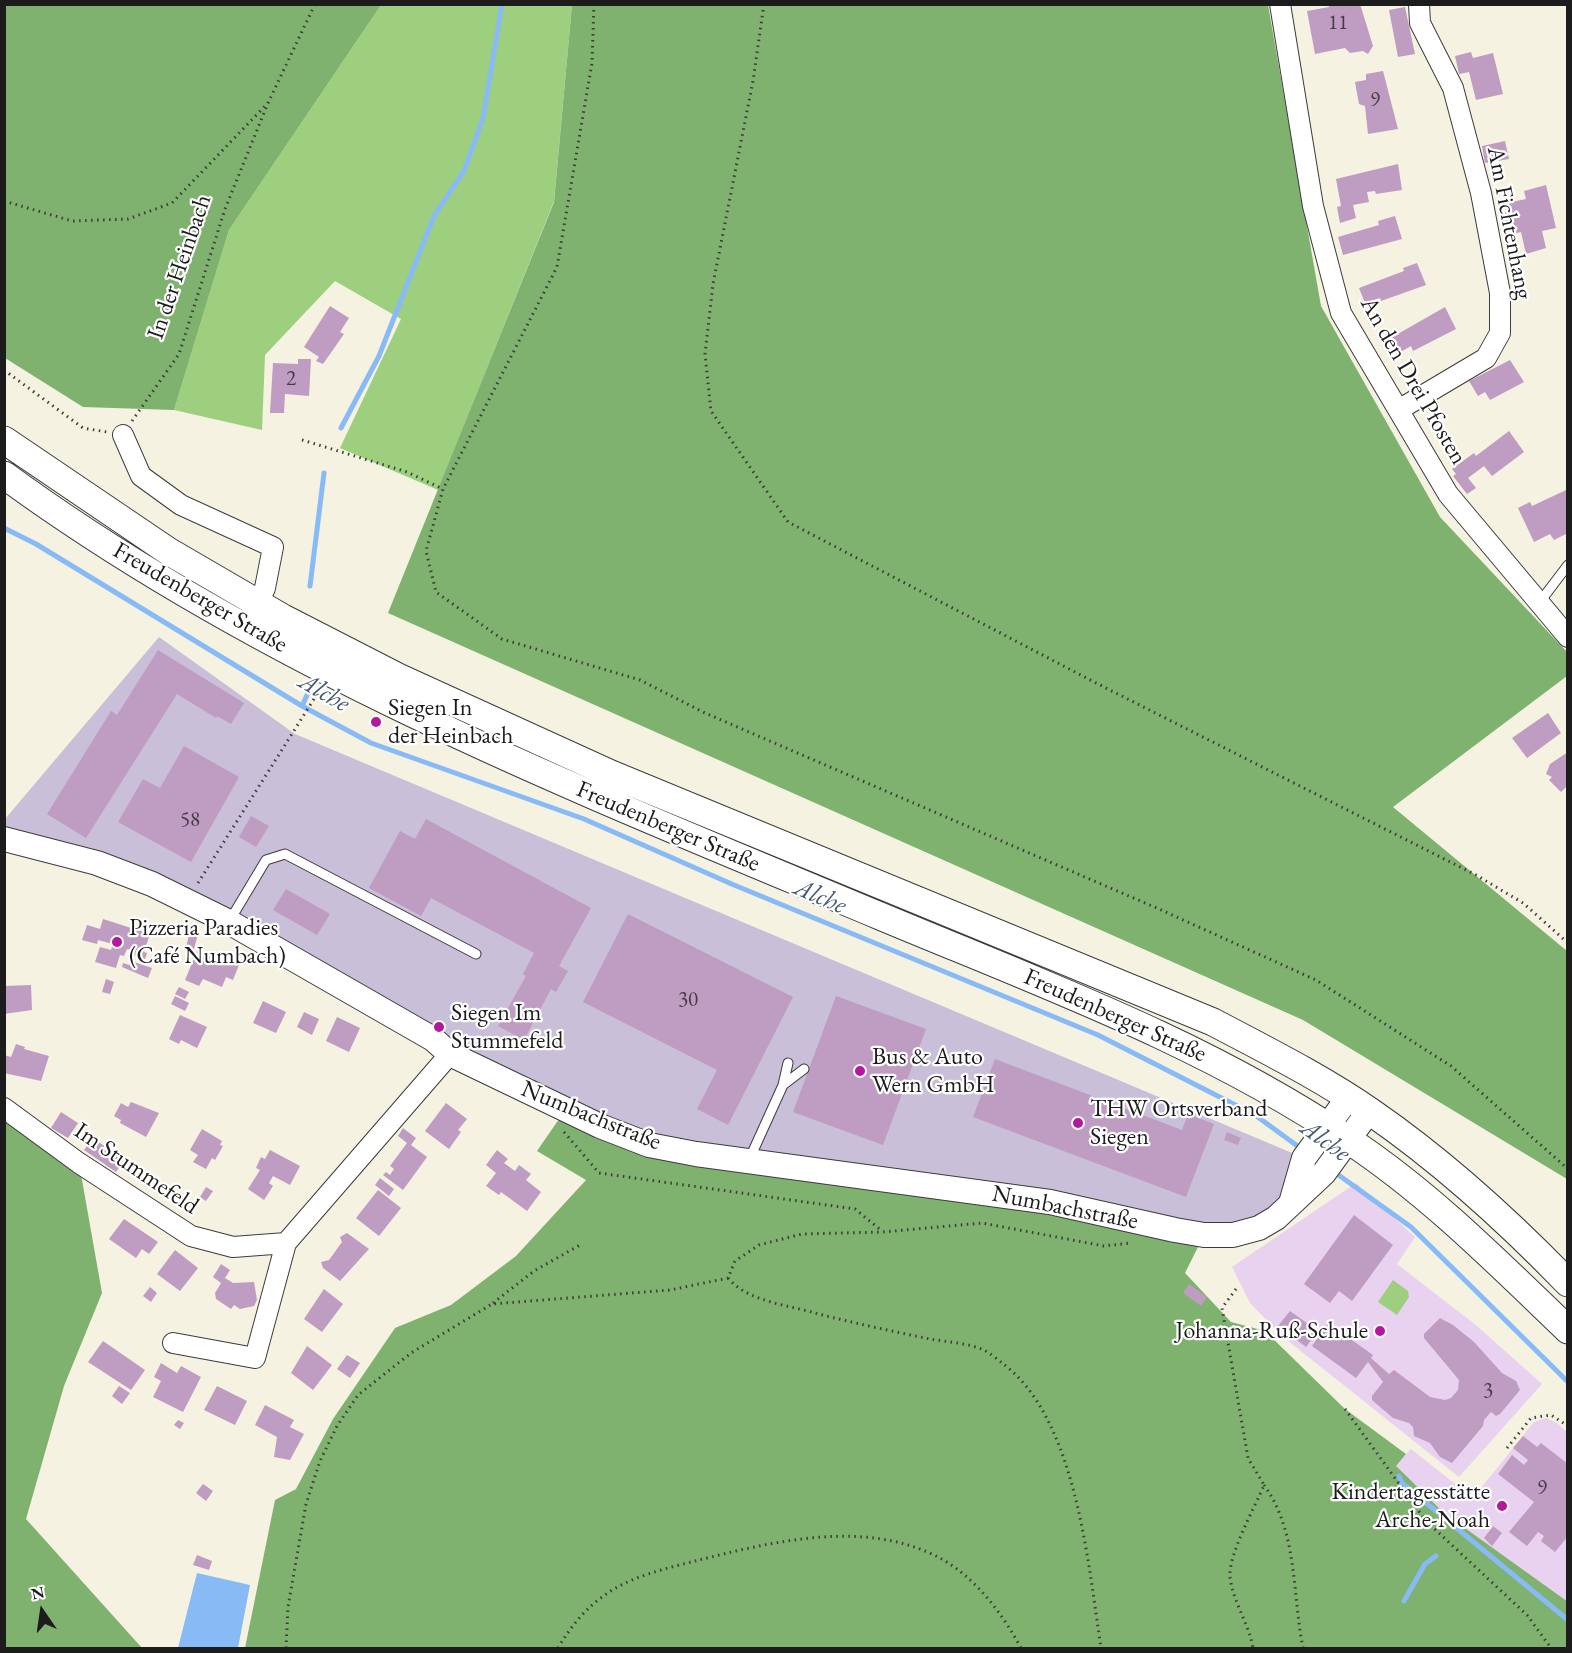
<!DOCTYPE html>
<html>
<head>
<meta charset="utf-8">
<style>
	body { margin:0 }
	#map { position:relative; width:1572px; height:1653px; overflow:hidden; background:#f5f2e2; font-family:"EB Garamond",serif }
	canvas { display:block }
	.frame { position:absolute; inset:0; border:6px solid #1c1c1c; pointer-events:none }
	.north { position:absolute; left:12px; top:1581px; width:60px; height:60px; -webkit-text-stroke:4px #fff; paint-order:stroke; rotate:347deg; font-size:16px; font-weight:700; line-height:24px; text-align:center; color:#1c1c1c }
	.north::after { content:''; display:block; margin:auto; width:21px; height:27px; background:#1c1c1c; clip-path:polygon(50% 0,100% 100%,50% 72%,0 100%) }
</style>
</head>
<body>
<div id="map">
<canvas width="1572" height="1653"></canvas>
<div class="frame"></div>
<div class="north">N</div>
</div>
<script>
const context = document.querySelector('canvas').getContext('2d');
context.lineJoin = 'round';
function paint(path, color) {
  context.fillStyle = color;
  context.fill(path, 'evenodd');
}
function stroke(path, color, width, dash) {
  context.strokeStyle = color;
  context.lineWidth = width;
  context.lineCap = dash ? 'butt' : 'round';
  context.setLineDash(dash || []);
  context.stroke(path);
}
function write(font, color, halo, rows, align = 'center') {
  context.font = font + ' "EB Garamond",serif';
  context.lineWidth = 4.5;
  context.setLineDash([]);
  context.textBaseline = 'middle';
  context.strokeStyle = halo;
  context.fillStyle = color;
  for (const [text, x, y, turn = 0] of rows) {
    context.save();
    context.translate(x, y);
    context.rotate((+turn || 0) * Math.PI / 180);
    context.textAlign = isNaN(turn) ? turn : align;
    if (halo) context.strokeText(text, 0, 0);
    context.fillText(text, 0, 0);
    context.restore();
  }
}
paint(new Path2D(`
	M1356,1183L1415,1237L1397,1264L1477,1326L1542,1384L1459,1477L1282,1336L1250,1303L1232,1267Z
	M1546,1418L1557,1423L1567,1432V1602L1444,1513L1395,1466L1411,1449L1473,1498L1534,1422Z`), '#e8d2ef');
paint(new Path2D(`
	M159,637L295,734L1304,1158L1291,1203L1233,1235L600,1126L229,922L5,839V819Z`), '#c9bfd8');
paint(new Path2D(`
	M381,5H572L554,201L438,490L340,448L401,319L335,281L265,355L262,430L174,410L229,230Z
	M1393,1280L1408,1291L1409,1297L1397,1315L1378,1302Z`), '#9dcf7f');
paint(new Path2D(`
	M4,5H381L229,230L174,410L83,407L5,358Z
	M572,5H1268L1321,306L1440,517L1567,652V676L1393,807L1567,951V1179L1303,1020L388,613L554,202Z
	M4,1108L79,1163L102,1293L64,1386L26,1519L142,1648H5Z
	M567,1111L600,1126L1204,1235L1185,1273L1231,1322L1265,1331L1345,1409L1406,1454L1396,1466L1444,1513L1568,1602L1567,1648H245L275,1500L296,1489L333,1419L395,1328L451,1305L516,1256L586,1180L537,1151L557,1122Z`), '#7eb26e');
paint(new Path2D(`
	M197,1573L250,1585L238,1648H178Z`), '#88baf5');
stroke(new Path2D(`
	M341,428L379,356L434,216L464,171L483,118L502,4
	M4,528L36,544L302,706L371,743L584,819L734,885L1098,1035L1255,1115L1303,1150
	M310,586L324,473
	M302,706L308,693
	M1333,1171L1411,1227L1568,1382
	M1399,1476L1402,1483L1568,1620
	M1404,1601L1425,1564L1436,1556`), '#88baf5', 5);
paint(new Path2D(`
	M1329,4H1360L1373,46L1368,54L1363,51L1350,53L1345,48L1315,54L1307,11L1329,7Z
	M1405,7L1415,54L1398,57L1389,10Z
	M1471,52L1473,58L1493,53L1503,94L1476,100L1469,72L1459,74L1455,56Z
	M1383,71L1398,129L1368,134L1365,106L1359,104L1355,82L1366,80V74Z
	M1505,141L1509,159L1485,163L1482,146Z
	M1398,164L1402,190L1376,194L1375,191L1367,192L1369,202L1353,205L1356,218L1340,223L1337,207L1341,206L1336,179Z
	M1546,185L1556,228L1542,231L1546,248L1526,254L1521,232L1508,235L1502,213L1509,211L1507,203L1526,199L1524,191Z
	M1395,216L1402,239L1343,255L1338,237L1379,225L1378,221Z
	M1417,263L1426,285L1381,301L1380,298L1365,303L1359,288L1404,271L1403,268Z
	M330,306L349,318L340,332L344,334L323,364L316,361L319,357L304,347Z
	M1445,307L1456,329L1413,351L1411,346L1397,354L1389,339Z
	M298,359H311L309,396L285,394L284,413H270L273,363L298,364Z
	M1510,360L1524,382L1490,400L1485,392L1478,396L1469,381Z
	M1509,431L1524,452L1492,476L1484,466L1468,478L1476,488L1467,494L1453,476L1456,474L1452,469L1474,453L1476,456Z
	M1566,490L1568,533L1554,540L1550,534L1534,542L1518,508L1530,502L1532,506Z
	M158,650L244,703L231,724L217,716L216,718L177,694L86,838L47,814L111,711L117,715Z
	M1548,713L1561,733L1527,758L1512,738Z
	M184,746L239,777L191,862L118,822L143,779L160,788Z
	M1568,752V785L1561,792L1549,780L1552,777L1546,774L1550,764Z
	M251,816L269,826L256,847L239,837Z
	M426,819L591,908L559,966L568,971L556,992L551,989L524,1040L498,1026L526,976L523,974L534,953L431,898L421,916L369,888L400,831L415,839Z
	M286,889L330,914L317,935L273,910Z
	M628,914L793,997L728,1125L697,1109L717,1070L583,1002Z
	M103,919L150,934L144,952L147,953L145,959L130,954L132,950L127,949L124,956L120,955L116,968L95,962L100,947L111,950L113,944L98,940L97,944L82,940L87,925L100,929Z
	M190,931L198,934L194,949L186,947Z
	M197,951L239,965L233,980L226,977L222,987L203,979L199,986L185,980Z
	M131,961L152,968L148,978L122,967L123,963L129,965Z
	M106,979L114,982L110,994L102,992Z
	M31,985L32,1010L4,1014V986Z
	M179,987L189,992L185,999L175,994Z
	M175,996L189,1003L185,1011L171,1004Z
	M836,996L926,1029L883,1145L793,1112Z
	M263,1001L286,1012L276,1033L253,1023Z
	M304,1012L319,1019L312,1035L297,1027Z
	M180,1015L207,1027L197,1048L181,1040L179,1044L169,1039Z
	M337,1017L360,1028L349,1052L326,1041Z
	M16,1044L25,1047L24,1049L49,1056L41,1081L4,1073V1055L11,1057Z
	M995,1059L1182,1130L1188,1114L1214,1124L1186,1197L973,1117Z
	M131,1102L159,1113L146,1137L120,1123L121,1120L114,1116L121,1103L128,1107Z
	M446,1103L467,1119L458,1130L461,1132L449,1149L425,1131Z
	M61,1112L78,1123L68,1138L51,1128Z
	M403,1128L416,1138L411,1145L427,1157L403,1190L383,1175L386,1172L390,1175L394,1169L390,1166L407,1143L398,1136Z
	M202,1129L222,1141L220,1145L223,1146L215,1160L212,1158L206,1169L193,1162L198,1155L190,1150Z
	M1227,1132L1241,1138L1238,1145L1224,1140Z
	M93,1138L124,1160L116,1172L84,1150Z
	M270,1150L300,1166L290,1185L273,1176L269,1183L273,1186L264,1200L248,1189L260,1170L256,1168L261,1157L265,1159Z
	M497,1150L508,1159L504,1163L515,1171L519,1165L531,1174L526,1180L541,1192L527,1211L501,1192L499,1195L486,1186L496,1173L486,1165Z
	M380,1178L394,1189L389,1196L375,1185Z
	M206,1187L213,1191L206,1201L200,1197Z
	M378,1190L401,1208L379,1236L356,1218Z
	M1354,1215L1393,1245L1352,1301L1339,1291L1330,1303L1304,1284Z
	M124,1219L158,1242L149,1254L142,1249L136,1258L109,1239Z
	M347,1233L369,1249L340,1281L323,1268L321,1262L329,1260L342,1242L340,1237Z
	M175,1250L198,1268L180,1291L157,1274Z
	M221,1264L230,1270L225,1278L233,1283L254,1282L257,1300L254,1306L240,1309L234,1305L231,1309L216,1299L215,1293L221,1283L213,1277Z
	M1189,1284L1207,1297L1201,1306L1183,1293Z
	M150,1287L157,1293L151,1302L143,1296Z
	M324,1289L343,1304L322,1332L304,1319Z
	M1290,1311L1318,1331L1306,1347L1278,1326Z
	M1440,1318L1453,1325L1474,1342L1502,1373L1516,1381L1520,1390L1500,1414L1496,1416L1491,1412L1484,1420L1483,1426L1452,1463L1440,1457L1430,1443L1414,1436L1413,1427L1409,1423L1393,1418L1372,1400V1396L1383,1382L1368,1362L1356,1378L1312,1346L1328,1323L1373,1355L1371,1358L1389,1374L1394,1370L1430,1397L1445,1400L1451,1398L1458,1390L1459,1380L1424,1338V1334Z
	M103,1341L145,1370L131,1390L88,1362Z
	M307,1346L332,1365L313,1390L291,1373Z
	M347,1355L360,1363L350,1378L337,1369Z
	M161,1363L177,1373L181,1366L201,1377L183,1412L153,1397L161,1381L154,1377Z
	M119,1386L130,1393L122,1404L112,1396Z
	M217,1386L247,1401L235,1425L204,1410Z
	M265,1405L294,1420L290,1427L304,1434L290,1460L274,1457L277,1437L255,1425Z
	M178,1420L184,1423L180,1429L174,1425Z
	M1523,1436L1537,1447L1541,1443L1568,1464V1536L1555,1552L1541,1541L1544,1536L1538,1532L1527,1546L1509,1532L1534,1502L1498,1474L1512,1455L1524,1465L1528,1460L1513,1448Z
	M203,1484L213,1491L206,1501L196,1493Z
	M1493,1526L1502,1533L1492,1546L1484,1538Z
	M197,1555L212,1561L209,1570L193,1565Z`), '#bf9cc1');
const service = new Path2D(`
	M1539,603L1568,565
	M230,920L266,860L285,854L476,954
	M783,1085L788,1063
	M749,1160L783,1085L804,1069`);
const minor = new Path2D(`
	M1280,4L1313,206L1341,313L1448,494L1568,637
	M1400,409L1486,358L1500,333V293L1481,193L1453,88L1420,23L1419,4
	M123,435L141,476L181,505L273,547L265,588L258,603
	M4,1108L79,1163L191,1236L233,1247L286,1243L450,1054
	M173,1343L255,1358L286,1243`);
const tertiary = new Path2D(`
	M4,839L97,863L152,884L229,922L433,1039L450,1054L600,1126L649,1145L696,1154L1050,1202L1175,1230L1204,1235H1233L1259,1228L1276,1218L1324,1173L1369,1111
	M1291,1203L1304,1158L1348,1098`);
const secondary = new Path2D(`
	M4,440L168,551L283,618L398,677L611,774L1213,1022C1266,1050 1322,1078 1371,1112C1442,1161 1508,1221 1568,1283
	M4,475C269,669 579,790 880,916C1040,983 1205,1043 1350,1141C1430,1194 1499,1264 1568,1330`);
stroke(service, '#3d3c3a', 11);
stroke(minor, '#3d3c3a', 22);
stroke(tertiary, '#3d3c3a', 26);
stroke(secondary, '#3d3c3a', 29);
stroke(new Path2D(`
	M594,4L592,63L557,267L443,489L426,551L436,592L502,639L640,680L705,713L1159,909L1316,980L1451,1066L1568,1169
	M764,4L753,81L713,284L705,354L711,411L788,522L1098,684L1476,875L1523,903L1568,943
	M4,201L72,221L128,219L172,203L267,104
	M4,370L83,428L107,432
	M132,421L179,354L225,209L268,103L315,4
	M302,440L407,472L443,489
	M198,883L319,691
	M564,1132L599,1173L855,1209L882,1231
	M728,1278C747,1301 787,1305 815,1313C853,1323 892,1331 930,1339C947,1342 968,1343 984,1350C990,1353 997,1359 1002,1363C1076,1417 1088,1563 1101,1648
	M1236,1289L1222,1308L1248,1458L1264,1485C1255,1507 1228,1555 1230,1577C1233,1602 1249,1624 1253,1648
	M493,1303L534,1271L580,1245
	M1345,1409L1426,1521L1527,1615L1551,1648
	M1507,1448L1531,1418L1551,1415L1568,1426
	M1264,1485C1298,1532 1292,1593 1303,1648
	M286,1648L288,1607L306,1504L320,1461L337,1426L358,1395L411,1353L492,1304L670,1290L728,1278L735,1261L759,1245L802,1234L883,1232L982,1223L1104,1246L1131,1243
	M558,1648C570,1628 583,1611 602,1597C628,1577 664,1569 695,1561C771,1542 862,1519 936,1556C974,1575 1002,1613 1021,1648`), '#3d3c3a', 3, [1.5, 4.5]);
stroke(service, '#fff', 9);
stroke(minor, '#fff', 20);
stroke(tertiary, '#fff', 24);
stroke(secondary, '#fff', 27);
for (const [x, y, r, color] of [
	[376,722,6,"#b5179e"],
	[117,942,6,"#b5179e"],
	[439,1027,6,"#b5179e"],
	[860,1071,6,"#b5179e"],
	[1078,1123,6,"#b5179e"],
	[1380,1331,6,"#b5179e"],
	[1502,1506,6,"#b5179e"]
]) {
  const dot = new Path2D();
  dot.arc(x, y, r, 0, 2 * Math.PI);
  context.fillStyle = color;
  context.fill(dot);
  stroke(dot, '#fff', 2);
}
write('21px', '#453c45', null, [
	["11",1338,23],
	["9",1375,100],
	["2",291,379],
	["58",190,820],
	["30",688,1000],
	["3",1488,1391],
	["9",1542,1488]
]);
write('24px', '#1c1c1c', '#fff', [
	["Am Fichtenhang",1509,223,79],
	["In der Heinbach",180,267,-71],
	["An den Drei Pfosten",1413,381,60],
	["Freudenberger Straße",200,598,30],
	["Freudenberger Straße",668,827,23],
	["Freudenberger Straße",1115,1016,24],
	["Numbachstraße",591,1116,22],
	["Im Stummefeld",136,1169,34],
	["Numbachstraße",1065,1208,11]
]);
write('24px', '#1c1c1c', '#fff', [
	["Siegen In",388,708],
	["der Heinbach",388,736],
	["Pizzeria Paradies",129,928],
	["(Café Numbach)",129,956],
	["Siegen Im",451,1013],
	["Stummefeld",451,1041],
	["Bus & Auto",872,1057],
	["Wern GmbH",872,1085],
	["THW Ortsverband",1090,1109],
	["Siegen",1090,1137],
	["Johanna-Ruß-Schule",1368,1331,"right"],
	["Kindertagesstätte",1490,1492,"right"],
	["Arche-Noah",1490,1520,"right"]
], 'left');
write('italic 26px', '#475b73', '#fff', [
	["Alche",324,693,30],
	["Alche",820,897,23],
	["Alche",1325,1141,36]
]);
</script>
</body>
</html>
